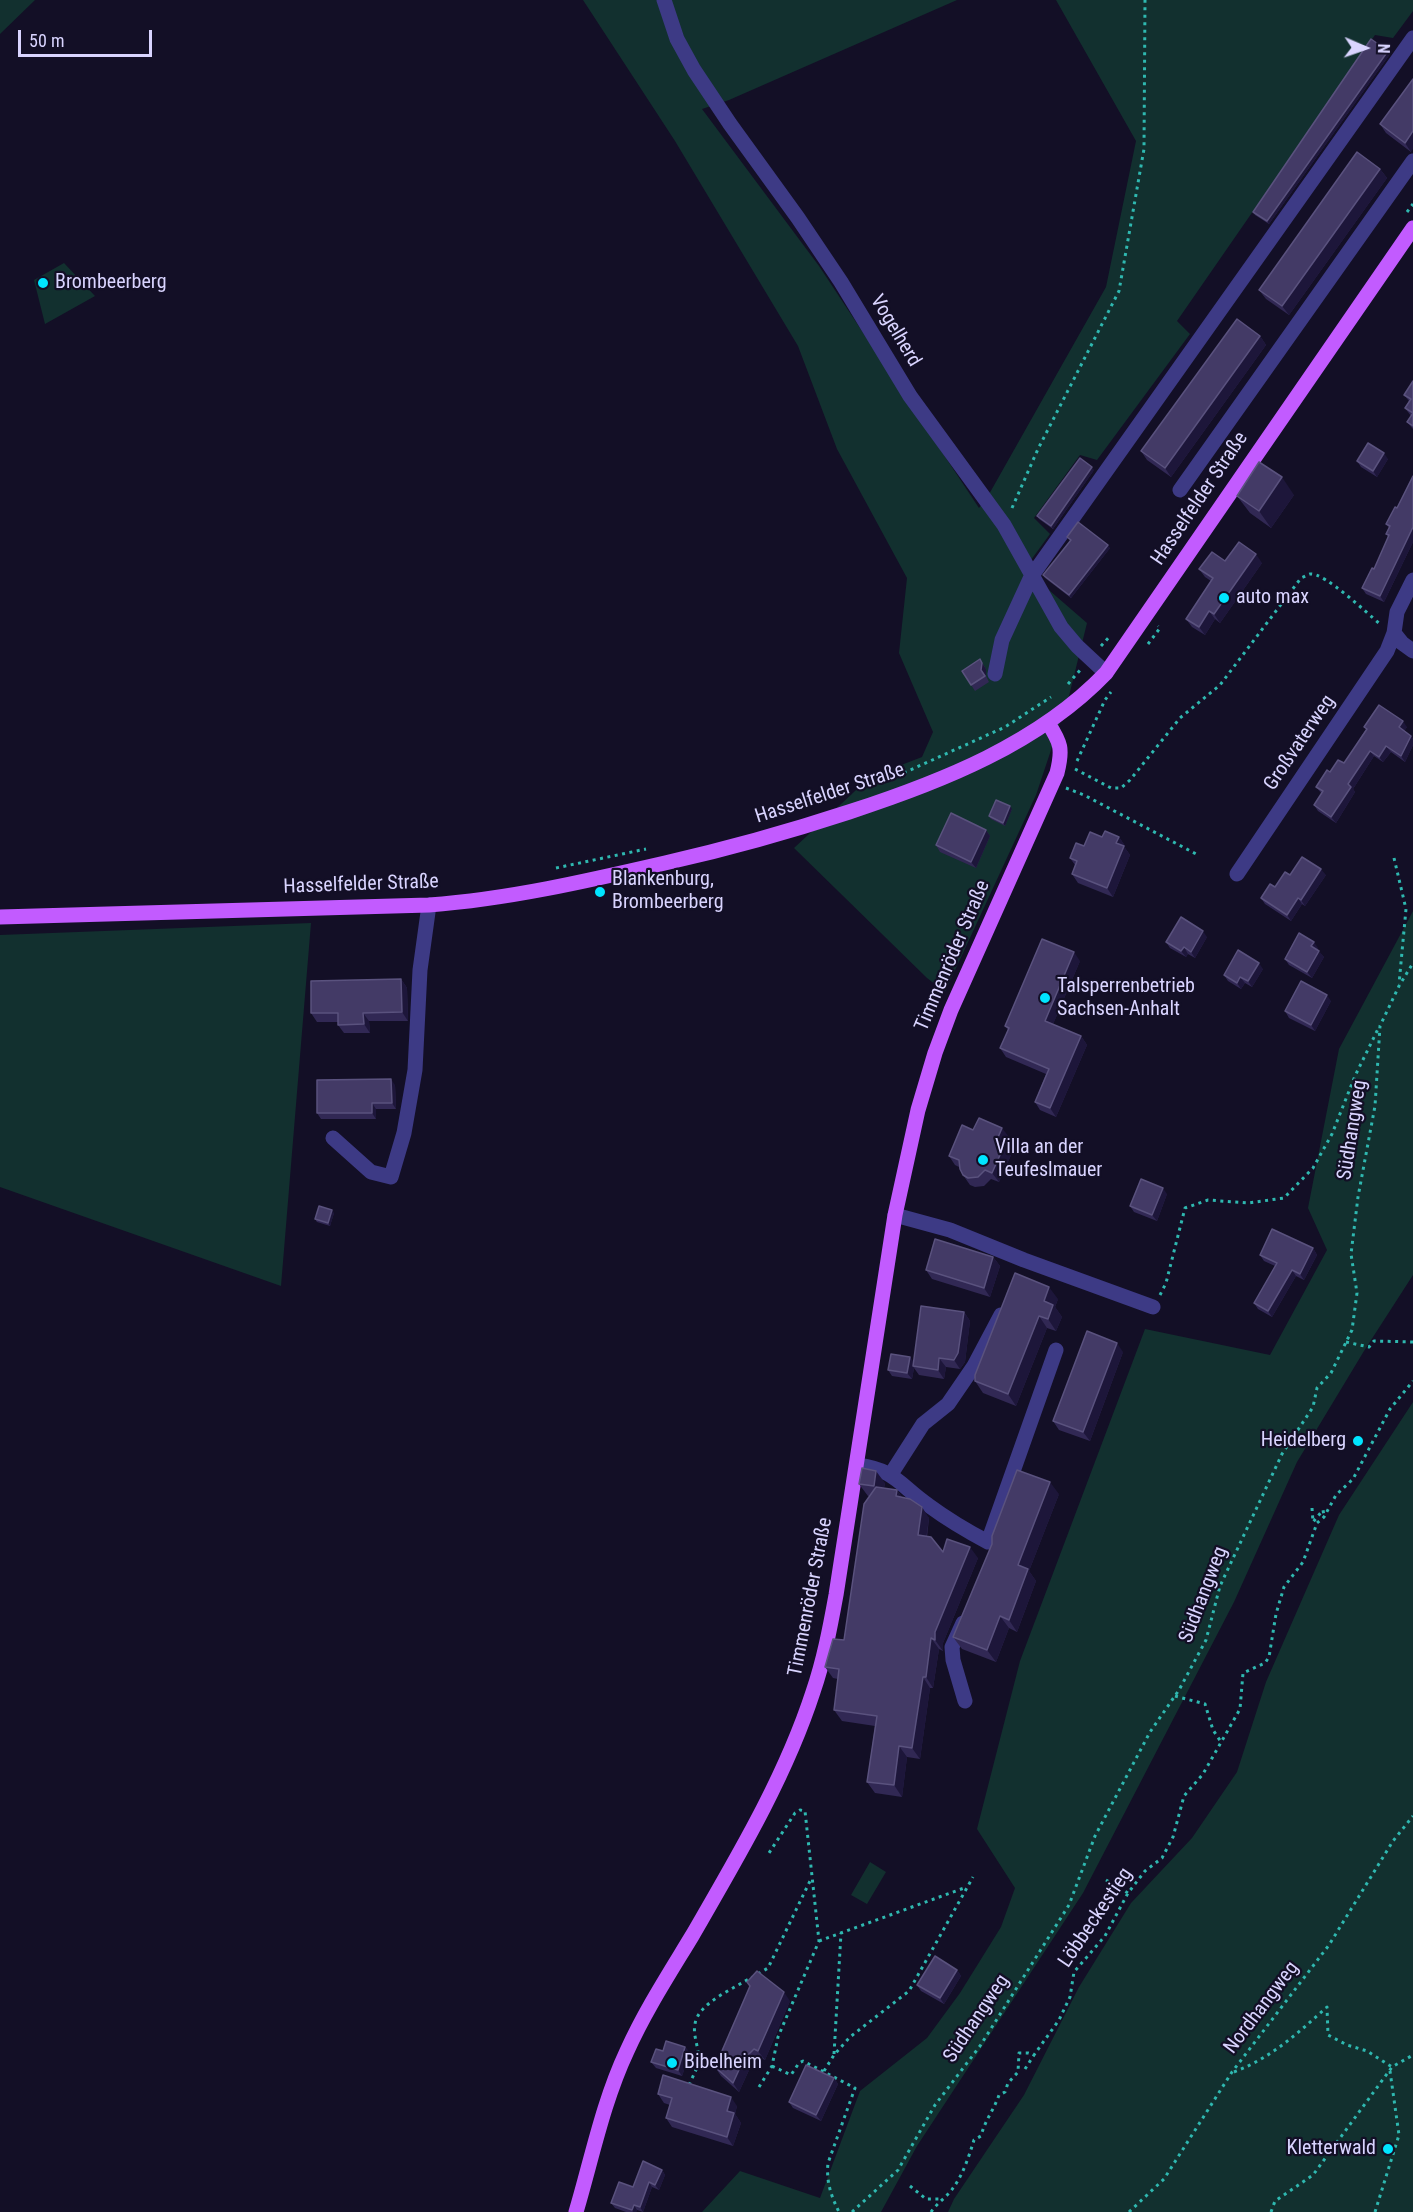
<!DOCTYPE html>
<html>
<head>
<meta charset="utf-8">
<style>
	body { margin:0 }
	#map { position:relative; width:1413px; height:2212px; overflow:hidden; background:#130f26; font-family:"Roboto Condensed",sans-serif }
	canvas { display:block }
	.north { position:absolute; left:1335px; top:18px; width:60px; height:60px; -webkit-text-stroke:4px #130f26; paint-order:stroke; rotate:92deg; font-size:16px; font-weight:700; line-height:24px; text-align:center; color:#d9d4ff }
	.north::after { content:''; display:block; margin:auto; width:21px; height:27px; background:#d9d4ff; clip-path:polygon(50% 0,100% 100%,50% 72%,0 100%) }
	.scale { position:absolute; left:18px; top:30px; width:134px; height:27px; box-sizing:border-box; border:3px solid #d9d4ff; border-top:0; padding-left:8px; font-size:18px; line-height:21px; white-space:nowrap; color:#d9d4ff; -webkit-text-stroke:4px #130f26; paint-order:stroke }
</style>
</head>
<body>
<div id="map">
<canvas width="1413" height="2212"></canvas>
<div class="north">N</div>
<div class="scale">50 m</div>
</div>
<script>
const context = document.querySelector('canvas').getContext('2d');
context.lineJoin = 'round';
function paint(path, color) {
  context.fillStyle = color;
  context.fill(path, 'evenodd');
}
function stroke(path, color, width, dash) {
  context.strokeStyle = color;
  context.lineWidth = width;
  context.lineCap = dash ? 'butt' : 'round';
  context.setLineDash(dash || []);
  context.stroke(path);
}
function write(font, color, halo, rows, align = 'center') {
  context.font = font + ' "Roboto Condensed",sans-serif';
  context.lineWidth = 4.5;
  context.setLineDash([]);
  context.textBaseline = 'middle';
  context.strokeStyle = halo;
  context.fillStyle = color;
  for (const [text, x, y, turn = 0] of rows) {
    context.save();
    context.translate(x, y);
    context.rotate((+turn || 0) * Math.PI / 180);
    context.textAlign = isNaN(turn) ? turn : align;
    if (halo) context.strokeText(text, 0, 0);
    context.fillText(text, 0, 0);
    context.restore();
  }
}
paint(new Path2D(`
	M0,0H35L0,34Z
	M583,0H957L729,100L702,109L819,266L979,508L988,496L1106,287L1136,141L1056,0H1413V11L1393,38L1375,35L1177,321L1190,334L1097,460L1080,455L1034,518L1050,534L1031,560L1042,584L1087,623L1069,696L1036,795L945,992L927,978L794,848L870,777L922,757L933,732L899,653L907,578L837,449L798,346L675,141Z
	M64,263L95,296L45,324L34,280Z
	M1413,911V1275L1364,1351L1297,1462L1234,1602L1083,1893L917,2146L881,2212H702L740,2171L820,2198L860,2091L927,2038L960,1993L1001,1927L1015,1888L977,1829L1020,1661L1145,1329L1270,1355L1327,1250L1308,1208L1339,1049Z
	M311,923L281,1286L0,1187V935Z
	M1413,1402V2212H948L954,2199L1024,2095L1079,1987L1131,1903L1192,1838L1237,1772L1266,1682L1339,1515Z
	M870,1862L886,1872L867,1904L851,1895Z`), '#12302f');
stroke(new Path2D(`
	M1407,212L1413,204
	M1012,508L1038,449L1119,291L1144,149L1145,0
	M1148,644L1160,628L1158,626
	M1101,646L1111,635
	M1068,684L1081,669
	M1077,761L1105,700L1111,692
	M1075,769L1111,788H1121L1130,780L1180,718L1220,685L1301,578C1304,577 1307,575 1310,574C1324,572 1368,614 1380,624
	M897,776L1005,727L1051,697
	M1066,788L1084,795L1198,855
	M1394,858L1406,909L1399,984
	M556,868L646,849
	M1160,1295L1166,1283L1185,1208L1208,1200L1248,1203L1284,1198L1313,1168L1332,1134L1355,1076L1378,1029
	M1346,1342L1369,1347L1374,1341L1413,1342
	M1312,1508L1313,1522L1323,1510L1324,1516
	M1175,1696L1205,1704L1213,1730L1221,1742
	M1106,1880L1128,1893
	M819,1941L964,1888
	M758,1974L768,1968L811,1879
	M834,2054L841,1933
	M772,2066L791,2075L799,2063L803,2061L855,2088L828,2163C826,2181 831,2196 839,2212
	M1025,2069L1034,2055
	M824,2071L834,2055L850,2037L909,1991L973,1877
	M1234,2072C1271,2058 1298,2033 1327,2007L1328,2035L1347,2045L1367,2051L1392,2067
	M689,2085L703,2055L698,2052C697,2043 693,2033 695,2024C698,2003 735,1988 752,1977
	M759,2087L772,2066L778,2037L819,1941L805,1811L800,1810L795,1813L769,1853
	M910,2186L926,2199H941
	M852,2212L898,2170L935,2105L980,2046L1069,1905L1095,1836L1150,1732L1179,1690L1206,1640L1220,1586L1282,1454L1313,1407L1317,1388L1331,1373L1352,1330L1357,1293L1351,1254L1358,1197L1375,1106L1380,1026L1399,986L1413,963
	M931,2212C937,2203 948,2196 953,2188C963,2175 969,2156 974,2140L981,2136C985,2120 994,2110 999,2095L1005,2092L1008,2083L1018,2072L1019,2053H1028L1034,2055L1059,2020L1070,1997L1074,1972L1105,1936L1128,1893L1145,1871L1162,1858L1173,1837L1184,1796L1203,1774L1240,1709L1243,1673L1265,1663L1269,1657L1276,1614L1284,1587L1303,1562L1317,1523L1324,1517L1336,1495L1353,1479L1390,1409L1413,1381
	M1129,2212L1164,2179L1232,2072L1329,1945L1393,1841L1413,1816
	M1271,2212L1275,2201L1313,2175L1392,2067L1413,2055
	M1375,2212L1399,2135L1390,2071`), '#2fb8b0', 3, [3, 4.5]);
stroke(new Path2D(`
	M664,0L677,39L694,70L730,124L798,218L841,282L910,396L1004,525L1061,627L1077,646L1106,673
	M1180,490L1413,161
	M1394,633L1402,643L1413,651
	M995,674L1002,640L1031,577L1413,38
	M1237,874L1387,651L1394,633L1397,612L1413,580
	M333,1138L371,1172L391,1177L404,1133L415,1070L420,970L429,905
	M895,1215L950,1230L1024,1260L1153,1307
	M857,1465C896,1470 899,1485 928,1505C947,1519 967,1531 988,1542L1056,1350
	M891,1474L923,1424L948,1404L974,1366L1001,1315
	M963,1623L952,1647L953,1660L965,1701`), '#3d3a85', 15);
stroke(new Path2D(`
	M0,917L429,905C509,899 587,881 665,863C727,849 788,832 849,812C941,782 1038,744 1106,673L1413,228
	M576,2212C592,2158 603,2102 627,2051C645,2011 669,1974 692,1936C737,1858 785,1778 813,1692C824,1660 830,1628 836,1595L895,1215L918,1110L935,1053L951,1010L1057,773C1063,749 1061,743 1048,723`), '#c25bff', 15);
paint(new Path2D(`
	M1388,51L1390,54L1269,224L1255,215L1253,212Z
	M1413,79L1411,152L1386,133L1380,124Z
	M1380,169L1387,178L1289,315L1266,299L1259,290Z
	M1260,336L1266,345L1171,477L1147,460L1141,451Z
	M1413,381V429L1407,422L1411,416L1405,408L1409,401L1404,395Z
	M1388,459L1377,477L1361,467L1357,461Z
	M1094,470L1053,529L1039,519L1037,516Z
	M1413,476V542L1384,602L1366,594L1362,588L1374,569L1388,537L1386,534L1389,528L1386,524L1397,508Z
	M1294,495L1271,528L1250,513L1237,496Z
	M1067,537L1110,548L1071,598L1045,578L1043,575L1070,541Z
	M1225,561L1262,563L1220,623L1215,619L1205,635L1192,627L1186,619L1211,581L1205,577L1199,569Z
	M980,659L986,669V676L989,682L975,691L962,671Z
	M1364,727H1407L1404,731L1411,736L1413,739V745L1405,762L1391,752L1383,762L1374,756L1353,789L1355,792L1336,823L1318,811L1314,805L1322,794L1316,787L1330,772L1344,763L1366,729Z
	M1012,809L1005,826L991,819L989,816Z
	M986,830L990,836L976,868L940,852L936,845Z
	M1102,837H1119L1125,846V848L1130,855L1113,897L1078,883L1072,874L1075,865L1070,858Z
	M1290,875H1326L1305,906L1302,904L1291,921L1265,904L1261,898Z
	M1207,937L1195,958L1188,954L1186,957L1170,948L1166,942Z
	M1318,948L1317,950L1324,957L1312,978L1289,965L1285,959Z
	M1080,961L1053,1024L1081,1036L1087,1045L1056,1117L1040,1110L1035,1102L1046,1074L1006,1057L1000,1048L1008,1030L1005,1026Z
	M1263,969L1252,987L1245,983L1241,989L1228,981L1224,975Z
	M401,979L407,988L408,1021H369L370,1033H344L338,1025V1022H317L311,1013Z
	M1331,1001L1315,1031L1289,1018L1285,1011Z
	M395,1085L396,1109H376V1119H321L317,1113Z
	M973,1130L1009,1137L1005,1147L1011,1155L999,1182L991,1179L984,1186L975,1187L970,1185L963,1175L959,1167L955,1165L949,1156Z
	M1167,1194L1157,1221L1134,1212L1130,1206Z
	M334,1213L330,1226L317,1222L315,1219Z
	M1313,1248L1317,1255L1304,1280L1296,1276L1272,1317L1258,1309L1254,1303L1275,1266L1264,1261L1260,1255Z
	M993,1257L1000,1266L990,1297L932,1279L926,1270Z
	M1058,1299L1055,1307L1062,1317L1056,1331L1047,1328L1016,1406L983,1393L975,1381V1375Z
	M964,1312L970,1321L965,1362L960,1369L946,1367L944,1379L919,1375L914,1368L912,1379L892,1376L888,1370L913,1361Z
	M1123,1352L1090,1441L1059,1430L1053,1421Z
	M885,1483L884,1488L897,1490L902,1497L929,1518L927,1537L943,1552L978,1558L943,1643V1651L939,1649L933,1688H930L920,1759L907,1757L902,1797L875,1793L867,1782L875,1726L842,1721L834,1710L838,1679L833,1678L825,1667L844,1640L869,1496H868L859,1484Z
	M1059,1494L1029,1571L1036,1581L1017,1632L1009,1628L996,1662L962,1649L953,1637Z
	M957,1970L961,1976L944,2004L921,1991L917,1985Z
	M790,2001L765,2060L761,2058L750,2068L739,2092L721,2076L715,2067Z
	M685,2047L690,2053L682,2076L656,2068L651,2062L663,2051Z
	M834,2078L838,2084L821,2121L793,2108L789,2102Z
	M658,2094L737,2106L735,2114L741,2123L733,2146L672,2127L666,2118L670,2105L664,2103Z
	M662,2170L665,2175L659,2190L652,2187L643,2212L637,2210L636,2212H626L615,2208L611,2203L633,2187Z`), '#312854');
paint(new Path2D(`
	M1388,51L1390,54L1269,224L1267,221Z
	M1413,131V149L1411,152L1405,143Z
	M1380,169L1387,178L1289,315L1282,306Z
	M1260,336L1266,345L1171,477L1165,468Z
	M1384,453L1388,459L1377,477L1373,471Z
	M1092,467L1094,470L1053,529L1051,526Z
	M1282,477L1294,495L1271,528L1259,511Z
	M1413,527V542L1384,602L1380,596Z
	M1108,545L1110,548L1071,598L1069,595Z
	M1256,554L1262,563L1220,623L1214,614Z
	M1209,611L1215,619L1205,635L1199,627Z
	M982,663L986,669V676L981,670Z
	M1403,721L1407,727L1403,733L1399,727Z
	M1411,736L1413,739V745L1405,762L1401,756Z
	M1386,746L1391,752L1383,762L1379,757Z
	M1370,751L1374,756L1353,789L1355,792L1336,823L1331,817L1348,784Z
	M1010,806L1012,809L1005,826L1003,823Z
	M986,830L990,836L976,868L971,862Z
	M1119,837L1125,846V848L1130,855L1113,897L1107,888L1116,843Z
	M1321,869L1326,875L1305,906L1301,900Z
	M1298,898L1302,904L1291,921L1287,915Z
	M1203,931L1207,937L1195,958L1191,952Z
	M1314,942L1318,948L1315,952L1311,946Z
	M1184,947L1188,954L1186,957L1181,951Z
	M1319,951L1324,957L1312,978L1307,972Z
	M1074,952L1080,961L1051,1029L1045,1021Z
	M1259,963L1263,969L1252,987L1248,981Z
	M1240,977L1245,983L1241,989L1237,983Z
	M401,979L407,988L408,1021L402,1012Z
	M1327,995L1331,1001L1315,1031L1311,1025Z
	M363,1013L369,1021L370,1033L364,1024Z
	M1081,1036L1087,1045L1056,1117L1050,1108Z
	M391,1079L395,1085L396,1109L392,1103Z
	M372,1103L376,1109V1119L372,1113Z
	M1002,1128L1009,1137L1005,1147L1011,1155L999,1182L992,1173L996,1142Z
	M1163,1188L1167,1194L1157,1221L1152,1215Z
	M332,1210L334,1213L330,1226L328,1223Z
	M1313,1248L1317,1255L1304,1280L1300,1274Z
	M993,1257L1000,1266L990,1297L984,1288Z
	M1292,1270L1296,1276L1272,1317L1268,1311Z
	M1049,1287L1058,1299L1055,1307L1062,1317L1056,1331L1048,1319L1044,1301Z
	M964,1312L970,1321L965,1362L960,1369L954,1360Z
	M1039,1316L1047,1328L1016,1406L1008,1394Z
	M1117,1343L1123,1352L1090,1441L1083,1432Z
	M910,1357L915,1363L913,1366L914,1368L912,1379L907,1373Z
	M939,1358L946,1367L944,1379L938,1370Z
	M876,1471L885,1483L882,1498L874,1486Z
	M1050,1482L1059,1494L1029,1571L1036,1581L1017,1632L1009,1620L1018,1565Z
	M897,1490L905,1501L896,1496Z
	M922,1507L929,1518L925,1546L918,1535Z
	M970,1547L978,1558L943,1643V1651L935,1640V1632Z
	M1000,1616L1009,1628L996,1662L987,1650Z
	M931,1638L939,1649L933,1688L926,1677Z
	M923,1677L930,1688L920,1759L912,1748Z
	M899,1746L907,1757L902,1797L894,1785Z
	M957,1970L961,1976L944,2004L940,1998Z
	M784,1992L790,2001L765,2060L758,2051Z
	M685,2047L690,2053L682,2076L678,2070Z
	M744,2059L750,2068L739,2092L733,2083Z
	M834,2078L838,2084L821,2121L816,2115Z
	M731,2097L737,2106L735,2114L741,2123L733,2146L727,2137V2111Z
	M662,2170L665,2175L659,2190L655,2185Z
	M649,2182L652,2187L643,2212L640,2207Z
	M634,2205L637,2210L636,2212H633L632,2210Z`), '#1d163a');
const building = new Path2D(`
	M1371,39L1388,51L1267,221L1253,212Z
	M1413,79V131L1405,143L1380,124Z
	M1357,152L1380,169L1282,306L1259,290Z
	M1237,319L1260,336L1165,468L1141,451Z
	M1413,381V413L1405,408L1411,399L1404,395Z
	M1413,413V426L1407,422Z
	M1368,443L1384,453L1373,471L1357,461Z
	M1080,458L1092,467L1051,526L1037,516Z
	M1259,462L1282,477L1259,511L1237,496Z
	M1413,476V527L1380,596L1362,588L1372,568L1374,569L1389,535L1386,534L1390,526L1386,524L1395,507L1397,508Z
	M1078,522L1108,545L1069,595L1043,575L1071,540L1067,537Z
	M1239,542L1256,554L1214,614L1209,611L1199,627L1186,619L1213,578L1199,569L1212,552L1225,561Z
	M980,659L982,663L981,670L985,676L971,685L962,671Z
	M1379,705L1403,721L1399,727L1411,736L1401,756L1386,746L1379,757L1370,751L1348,784L1351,787L1331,817L1314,805L1323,791L1316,787L1327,770L1330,772L1338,760L1344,763L1367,729L1364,727Z
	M996,800L1010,806L1003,823L989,816Z
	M951,813L986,830L971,862L936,845Z
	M1105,831L1119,837L1116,843L1124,846L1107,888L1072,874L1077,861L1070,858L1076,843L1084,846L1090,832L1102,837Z
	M1302,857L1321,869L1301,900L1298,898L1287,915L1261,898L1270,884L1275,887L1285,872L1290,875Z
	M1181,917L1203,931L1191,952L1184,947L1181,951L1166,942Z
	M1299,933L1314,942L1311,946L1319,951L1307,972L1285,959Z
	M1042,939L1074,952L1045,1021L1081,1036L1050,1108L1035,1102L1049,1069L1000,1048L1009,1028L1005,1026Z
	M1238,950L1259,963L1248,981L1240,977L1237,983L1224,975Z
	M401,979L402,1012L363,1013L364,1024L338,1025V1013H311V981Z
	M1301,981L1327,995L1311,1025L1285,1011Z
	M391,1079L392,1103H372V1113H317V1080Z
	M979,1118L1002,1128L996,1142L1004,1146L992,1173L985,1170L978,1177L968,1178L963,1175L960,1169L959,1160L949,1156L962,1125L973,1130Z
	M1141,1179L1163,1188L1152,1215L1130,1206Z
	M319,1206L332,1210L328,1223L315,1219Z
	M1272,1229L1313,1248L1300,1274L1292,1270L1268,1311L1254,1303L1277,1263L1260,1255Z
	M935,1239L993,1257L984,1288L926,1270Z
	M1015,1273L1049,1287L1044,1301L1053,1305L1048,1319L1039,1316L1008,1394L975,1381V1375Z
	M921,1306L964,1312L958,1353L954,1360L939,1358L938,1370L913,1366Z
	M1087,1331L1117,1343L1083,1432L1053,1421Z
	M891,1354L910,1357L907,1373L888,1370Z
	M862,1468L876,1471L874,1486L859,1484Z
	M1017,1470L1050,1482L1018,1565L1028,1569L1009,1620L1000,1616L987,1650L953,1637L992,1544V1536Z
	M876,1487L897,1490L896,1496L910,1499L922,1507L918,1535L931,1537L943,1552L947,1539L970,1547L935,1632V1640L931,1638L926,1677H923L912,1748L899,1746L894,1785L867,1782L877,1716L834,1710L839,1669L825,1667L833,1639L844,1640L864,1504Z
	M935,1956L957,1970L940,1998L917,1985Z
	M757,1971L784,1992L758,2051L754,2049L744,2059L733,2083L715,2067L750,1986L747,1982Z
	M666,2041L685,2047L678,2070L651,2062L656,2049L663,2051Z
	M806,2065L834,2078L816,2115L789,2102Z
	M663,2075L731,2097L727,2111L734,2113L727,2137L666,2118L672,2098L658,2094Z
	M643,2161L662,2170L655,2185L649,2182L640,2207L634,2205L632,2210L611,2203L619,2182L633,2187Z`);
paint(building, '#433a66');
stroke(building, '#5a527e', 1.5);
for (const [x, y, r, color] of [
	[43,283,6,"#00e5ff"],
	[1224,598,6,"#00e5ff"],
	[600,892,6,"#00e5ff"],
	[1045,998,6,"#00e5ff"],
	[983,1160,6,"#00e5ff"],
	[1358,1441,6,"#00e5ff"],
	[672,2063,6,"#00e5ff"],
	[1388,2149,6,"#00e5ff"]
]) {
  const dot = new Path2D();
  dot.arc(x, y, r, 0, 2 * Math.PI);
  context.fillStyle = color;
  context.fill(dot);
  stroke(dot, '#130f26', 2);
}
write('20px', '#d9d4ff', '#130f26', [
	["Brombeerberg",55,283],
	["auto max",1236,598],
	["Blankenburg,",612,880],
	["Brombeerberg",612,903],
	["Talsperrenbetrieb",1057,987],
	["Sachsen-Anhalt",1057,1010],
	["Villa an der",995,1148],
	["Teufeslmauer",995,1171],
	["Heidelberg",1346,1441,"right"],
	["Bibelheim",684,2063],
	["Kletterwald",1376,2149,"right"]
], 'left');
write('20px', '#d9d4ff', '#130f26', [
	["Vogelherd",895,331,59],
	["Hasselfelder Straße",1200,499,-56],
	["Großvaterweg",1300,743,-56],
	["Hasselfelder Straße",830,794,-18],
	["Hasselfelder Straße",361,885,-2],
	["Timmenröder Straße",953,956,-67],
	["Südhangweg",1353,1130,-81],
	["Südhangweg",1204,1595,-69],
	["Timmenröder Straße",811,1597,-79],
	["Löbbeckestieg",1096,1918,-56],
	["Nordhangweg",1262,2008,-53],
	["Südhangweg",977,2019,-56]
]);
</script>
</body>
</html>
